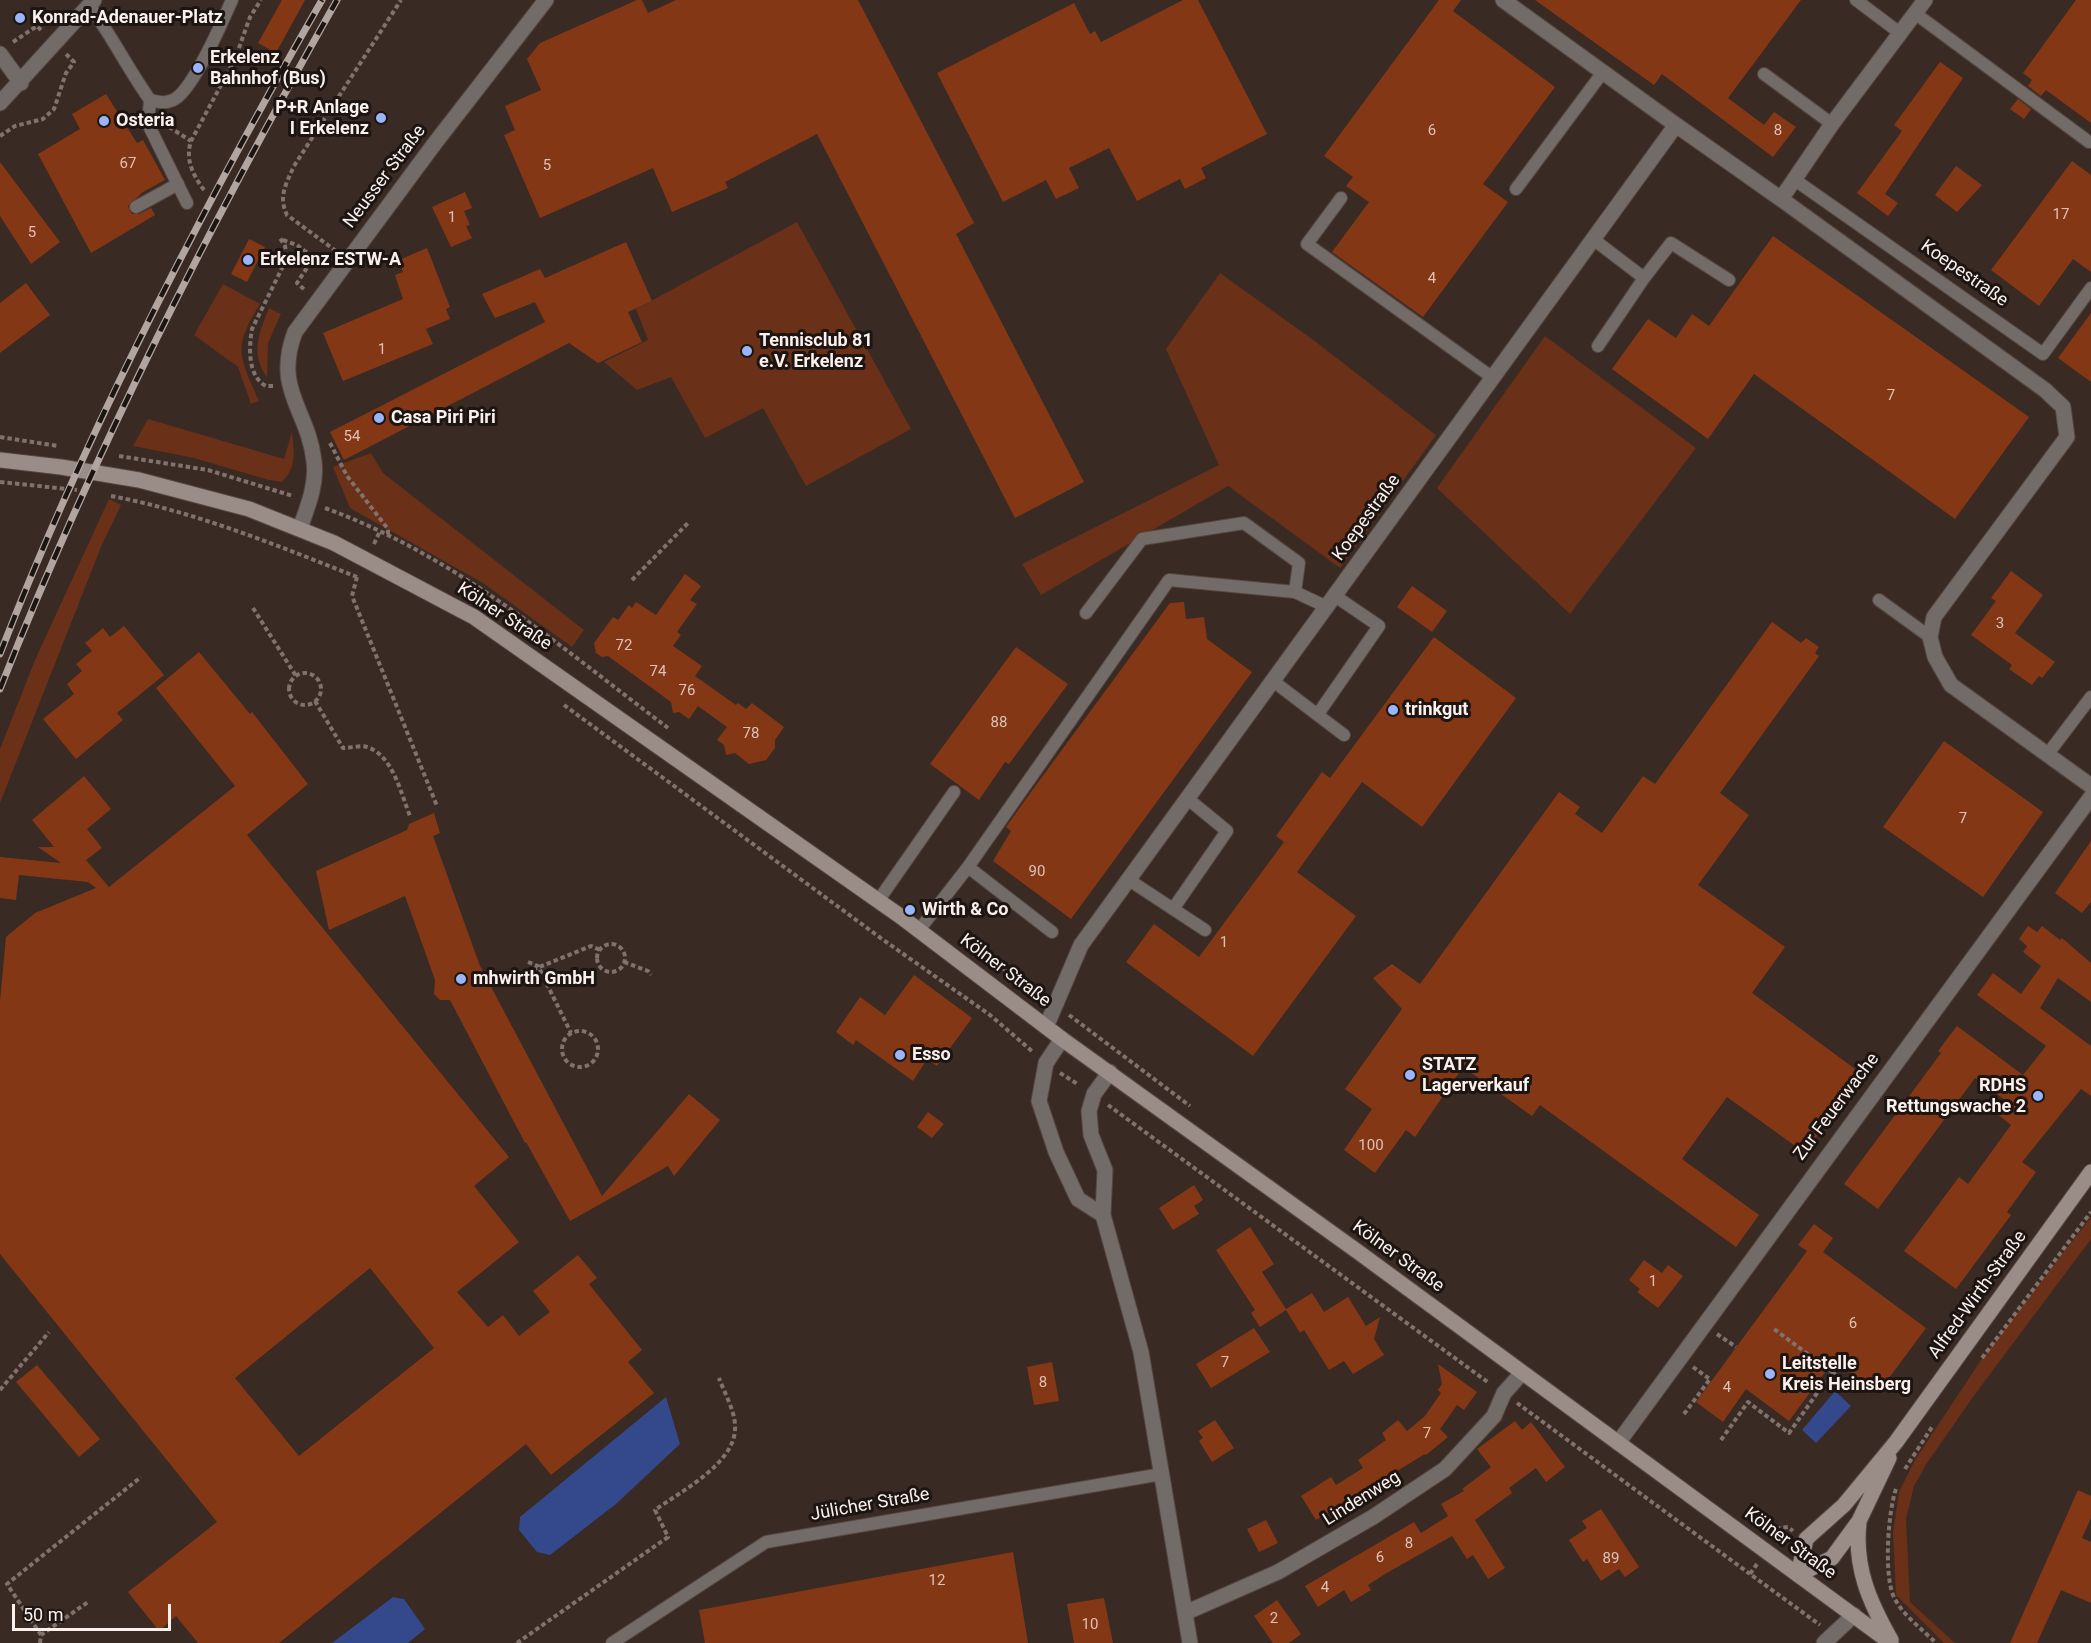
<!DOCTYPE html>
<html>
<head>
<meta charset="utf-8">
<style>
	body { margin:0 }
	#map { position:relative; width:2091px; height:1643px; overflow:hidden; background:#3a2a24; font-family:Roboto,sans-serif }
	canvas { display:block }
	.scale { position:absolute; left:12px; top:1604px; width:159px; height:27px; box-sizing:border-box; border:3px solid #fbf0ec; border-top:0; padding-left:8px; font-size:18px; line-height:21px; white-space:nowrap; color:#fbf0ec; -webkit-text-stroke:4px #1c1512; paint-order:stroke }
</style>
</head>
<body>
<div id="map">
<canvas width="2091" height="1643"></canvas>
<div class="scale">50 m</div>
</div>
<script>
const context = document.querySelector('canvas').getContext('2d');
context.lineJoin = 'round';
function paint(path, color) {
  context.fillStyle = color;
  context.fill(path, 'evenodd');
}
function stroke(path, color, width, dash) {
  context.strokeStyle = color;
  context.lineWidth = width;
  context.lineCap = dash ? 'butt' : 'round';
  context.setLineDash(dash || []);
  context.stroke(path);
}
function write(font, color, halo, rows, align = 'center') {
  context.font = font + ' Roboto,sans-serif';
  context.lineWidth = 6;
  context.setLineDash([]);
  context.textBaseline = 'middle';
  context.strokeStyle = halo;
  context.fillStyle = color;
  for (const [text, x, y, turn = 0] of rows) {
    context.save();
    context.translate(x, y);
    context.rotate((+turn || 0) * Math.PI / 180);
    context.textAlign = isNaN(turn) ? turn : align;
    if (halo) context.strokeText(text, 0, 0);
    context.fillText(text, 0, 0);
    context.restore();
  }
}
paint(new Path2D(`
	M797,222L911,429L806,486L763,408L705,438L671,377L637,390L604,362L648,340L636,309Z
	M1220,273L1316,342L1436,435L1340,568L1228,486L1041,595L1022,564L1219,465L1166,349Z
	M223,284L260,304C232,349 240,356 259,401L251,404L238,367L194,335Z
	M269,308L281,314L268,343L267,377C250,355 259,332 269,308Z
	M1545,336L1696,448L1570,614L1437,488Z
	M148,419L284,459L292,432C294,452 297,467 282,482L269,480L194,458L133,446Z
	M371,453L383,473L584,630L572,647L483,583L350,508L333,467Z
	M109,499L121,505L101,547L0,803V749L35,660Z
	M2091,1217V1239L1973,1397L1927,1463L1914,1486L1906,1519L1910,1602L1955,1643H1944L1896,1595L1893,1533L1899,1492L1915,1460L1983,1357Z`), '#6a3018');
paint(new Path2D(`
	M1835,1391L1851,1406L1816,1443L1802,1430Z
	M666,1397L680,1444L616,1504L550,1555L537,1552L519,1530L520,1517Z
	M393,1597L404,1599L425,1629L408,1643H332Z`), '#34488c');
paint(new Path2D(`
	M282,0H305L276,53L258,43Z
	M637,0H642L648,13L676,0H858L974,223L956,234L1084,482L1015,518L817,134L725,182L728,188L672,212L653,168L540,218L504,135L515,130L505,106L541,90L527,59L540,43Z
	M1183,0H1198L1267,134L1201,168L1206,178L1185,189L1180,179L1137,201L1109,148L1069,168L1079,188L1056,199L1046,180L1003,202L937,73L1074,3L1090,34L1095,31L1101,42Z
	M1439,0H1461L1453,11L1555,87L1483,184L1508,202L1423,317L1332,252L1369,202L1346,186L1353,177L1324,156Z
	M1535,0H1801L1728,98L1764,125L1774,112L1796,127L1773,157L1662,74L1654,85Z
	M2076,0H2091V123L2046,90L2041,96L2028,86L2032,80L2023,73Z
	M1940,62L1963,78L1885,194L1898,203L1888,216L1857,193L1902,131L1894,125Z
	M106,94L137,143L143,140L165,180L143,192L128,206L132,214H139L151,208L155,215L91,253L38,154L80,129L72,114Z
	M2018,99L2031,109L2024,119L2010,109Z
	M2072,161L2091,175V272L2073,259L2039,306L1991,270Z
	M0,162L60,242L31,264L0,216Z
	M1956,166L1982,185L1957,212L1935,195Z
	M465,192L472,208L464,211L470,225L466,226L472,238L451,247L432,207Z
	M1773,236L2029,417L1955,519L1754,374L1708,439L1612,369L1648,319L1676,338L1692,314L1709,326Z
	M249,239L265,247L247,282L231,274Z
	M626,242L652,301L628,312L642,342L598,363L569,343L344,460L330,432L545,322L535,302L495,318L482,294L540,269L545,278Z
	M427,248L450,307L446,309L450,319L426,329L433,344L343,381L323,333L403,299L395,275L403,272L399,260Z
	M26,283L50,315L0,353V303Z
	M2091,313V382L2058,358Z
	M2011,571L2043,595L2015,633L2055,662L2042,678L2039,676L2032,685L2009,669L2012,665L1971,635L1996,601L1991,598Z
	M685,574L701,586L690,600L697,604L677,632L681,635L673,646L702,666L695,676L736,705L738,703L746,709L752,703L784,727L775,740V748L766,760L749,764L735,753L726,755L724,745L717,740L727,727L698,706L689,719L679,712L673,713L671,702L608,656L602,657L596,653L594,643L613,617L618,620L629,605L632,608L636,602L656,615Z
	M1412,586L1447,611L1432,632L1397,607Z
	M1184,602L1186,619L1204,617L1207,639L1252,672L1071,919L993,861L1011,831L1006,827L1028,796L1170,603Z
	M1772,622L1801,643L1806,638L1819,647L1815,653L1819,656L1720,793L1749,815L1698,885L1785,947L1752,993L1862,1074L1805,1153L1727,1097L1682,1159L1759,1215L1736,1247L1540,1105L1532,1116L1463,1067L1415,1137L1406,1130L1375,1173L1344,1150L1372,1109L1345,1089L1402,1009L1373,978L1392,964L1420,984L1559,792L1580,807L1575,814L1602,833L1643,776L1655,784Z
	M124,626L164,675L117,713L123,720L76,759L43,719L74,694L67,684L82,671L76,664L92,651L85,643L103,628L110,637Z
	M1434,637L1516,698L1422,827L1362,782L1297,872L1356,916L1253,1056L1126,962L1154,924L1199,957L1284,842L1276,836L1322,772L1330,778Z
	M1016,647L1068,684L1009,764L1005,762L979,800L930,764Z
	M199,652L250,714L252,712L308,784L247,835L509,1157L474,1186L519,1242L457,1292L488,1327L503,1315L519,1336L550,1312L533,1291L578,1255L597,1278L589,1284L642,1350L628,1362L654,1393L551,1475L526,1444L279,1643H198L176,1616L159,1631L128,1592L217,1522L0,1254V1001L6,937L35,913L96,888L88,882L19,875L16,900L0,898V857L61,863L38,847H54L32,820L84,776L111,809L87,829L102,848L86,860L109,887L235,786L156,688ZM370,1268L434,1348L299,1456L235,1378Z
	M1944,741L2043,812L1983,897L1883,827Z
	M434,813L440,833L433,836L480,966L602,1196L689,1094L720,1120L674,1176L668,1166L570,1221L526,1142L525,1143L450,1000H440L434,994L435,980L405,896L329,930L316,871L407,830L409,824Z
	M2091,841V902L2082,913L2055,893Z
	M2028,926L2037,932L2042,926L2060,940L2062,938L2091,963V1002L2058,978L2040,1008L2091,1046V1096L2081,1089L2022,1162L2036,1172L2007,1212L2011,1215L1956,1289L1904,1251L1959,1177L1968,1184L2011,1125L1996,1113L2005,1100L1975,1078L1878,1209L1844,1184L1941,1053L1938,1051L1957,1026L2023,1075L2046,1046L1977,995L1993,973L2021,994L2041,966L2023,952L2027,946L2019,939Z
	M914,975L972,1018L937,1066L927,1059L913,1081L856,1040L853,1045L836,1032L860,997L885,1015Z
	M928,1112L944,1124L932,1138L917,1127Z
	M1194,1185L1203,1200L1194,1206L1199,1214L1173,1230L1159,1208Z
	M1814,1224L1833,1238L1823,1252L1926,1328L1878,1393L1834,1360L1789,1421L1746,1389L1723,1422L1696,1402L1807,1251L1798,1245Z
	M1250,1227L1274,1264L1262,1272L1286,1309L1312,1293L1324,1312L1348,1297L1366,1326L1380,1317L1374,1339L1384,1355L1353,1374L1344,1361L1329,1370L1304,1330L1300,1333L1286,1310L1260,1327L1251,1313L1255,1310L1216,1250Z
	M1644,1260L1662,1273L1668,1265L1683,1276L1658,1308L1637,1292L1640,1289L1629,1280Z
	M1254,1328L1270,1352L1211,1388L1196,1364Z
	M1052,1362L1059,1401L1034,1405L1027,1367Z
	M1438,1364L1477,1392L1464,1410L1457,1405L1440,1429L1448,1437L1426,1455L1425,1454L1316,1520L1301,1496L1331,1477L1336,1485L1363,1468L1358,1460L1386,1440L1382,1433L1398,1420L1407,1431L1425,1416L1441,1393L1438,1390L1442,1384Z
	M37,1365L100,1439L79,1457L16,1382Z
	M1215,1420L1234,1448L1212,1462L1199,1441L1203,1438L1198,1431Z
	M1515,1421L1522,1430L1531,1422L1565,1467L1546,1482L1536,1468L1509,1488L1512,1493L1475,1520L1505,1568L1488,1579L1473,1555L1467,1559L1452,1536L1385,1574L1368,1585L1371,1590L1351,1602L1344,1590L1318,1607L1305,1586L1414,1522L1421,1533L1448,1516L1441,1504L1464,1491L1462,1489L1491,1467L1477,1449Z
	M2078,1490L2091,1496V1518L2082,1538L2091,1542V1603L2061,1590L2037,1643H2010Z
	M1601,1509L1639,1567L1625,1577L1619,1569L1601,1581L1587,1559L1583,1562L1569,1540L1587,1528L1582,1521Z
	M1266,1520L1278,1543L1259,1552L1247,1529Z
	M1013,1552L1028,1643H705L699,1610Z
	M1104,1598L1113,1643H1074L1067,1604Z
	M1277,1600L1301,1634L1289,1643H1273L1254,1616Z`), '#843715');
const service = new Path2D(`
	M1856,0L1900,33
	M89,5C112,36 128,69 150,100C159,102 164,104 173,100C193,91 222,22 232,0
	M1916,14L2089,142
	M1764,74L1832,124
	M150,100L148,124L187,203
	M1795,180L2043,354L2091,288
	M1516,189L1603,72
	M1341,198L1307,244L1493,378
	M136,207L178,184
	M1593,239L1644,278L1598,346
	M1644,278L1671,243L1729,280
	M1879,600L1930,637
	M1086,613L1142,539L1244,523L1299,563L1295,592
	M1273,681L1344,735
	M1318,714L1379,626L1335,596
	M2047,755L2091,697
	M968,867L1169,580L1295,592L1327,607
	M1129,880L1205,930
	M878,901L954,792
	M1173,909L1227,831L1188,799
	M919,930L968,867L1052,932
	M612,1643L766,1542L1162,1474`);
const minor = new Path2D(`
	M1503,0L1676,125
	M0,54L21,83
	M1781,199L2045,390L2063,407L2067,437L1934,617L1930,637L1935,657L1951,685L2091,786
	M300,528C308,506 317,484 314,461C308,409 273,390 295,332L435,143L546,0
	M1046,1027L1081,945L1676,125L1781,199L1832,124L1925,0
	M1062,1039L1046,1063L1039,1101L1056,1152L1078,1199L1103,1215
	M1110,1072L1094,1094L1089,1111L1091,1135L1105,1170L1103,1215L1141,1352L1190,1643
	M1618,1443L2091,797
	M1185,1613L1278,1572L1373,1517L1445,1469L1494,1416L1504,1393L1522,1373
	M1824,1643L1854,1615`);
const tertiary = new Path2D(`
	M0,103L94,0`);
const secondary = new Path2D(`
	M0,460L61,467L139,480L249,509L334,543L474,617L900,916L1062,1039L1361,1254L1891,1643
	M1859,1522C1854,1567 1869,1601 1891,1640
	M1798,1575L1806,1539L1844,1505L1896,1442L2091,1172
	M1798,1575L1832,1558L1859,1521L1889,1458`);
stroke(service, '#554640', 14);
stroke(minor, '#554640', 17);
stroke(tertiary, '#554640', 17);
stroke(secondary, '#554640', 17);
stroke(new Path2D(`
	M13,42L37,26L43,32
	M169,127L191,141
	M0,136L15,126L43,119L54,109L66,73L74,62L66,54
	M204,190C193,175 185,160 191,141L235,59L250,17L261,0
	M283,240L297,245L309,254L310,263L297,283L306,291
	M336,251L287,215C278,197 286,184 294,166L401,0
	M273,386H266C247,376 249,346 252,329L287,258L285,246L280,238
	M0,437L58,446
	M330,443L347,476L388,529V535
	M119,456L208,470L293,496
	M0,482L77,490
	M111,496C193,511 279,546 357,577
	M325,508C456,556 558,645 668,728
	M374,544L380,531
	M357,577L352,596L437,806
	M632,580L688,523
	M253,608L296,676
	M289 689a16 16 0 1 1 32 0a16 16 0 1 1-32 0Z
	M315,701L343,748C351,748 361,745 367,747C393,755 401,794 410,816
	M564,705L882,939L990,1015L1033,1052
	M597 958a14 14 0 1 1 28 0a14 14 0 1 1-28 0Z
	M991,960L1041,995
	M528,962L538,966L571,1033
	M624,962L648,971L651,975
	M505,981L591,946L600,950
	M1069,1015L1190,1106
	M562 1049a18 18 0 1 1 36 0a18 18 0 1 1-36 0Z
	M1060,1073L1079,1085
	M1108,1105L1489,1383
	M1717,1334L1736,1347
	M1982,1358L2091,1212
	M1693,1367L1711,1380
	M1832,1372L1850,1386L1856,1377
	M0,1390L49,1332
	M1517,1403L1750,1574
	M1684,1414L1710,1379
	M1721,1440L1748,1402L1789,1433L1832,1372L1774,1329
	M1905,1469L1932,1427
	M1896,1489C1888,1512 1884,1572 1893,1595C1901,1614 1922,1629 1936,1643
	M1758,1521L1780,1528
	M1774,1538L1780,1528L1788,1527L1793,1531
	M1757,1564L1750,1574L1820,1625
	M41,1635L7,1584L141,1477
	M40,1643L41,1635L88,1602
	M517,1643L668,1537L655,1510C681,1491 737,1463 735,1426C735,1411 724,1392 719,1378`), '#80726d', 4, [4.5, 3]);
stroke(service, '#736b68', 12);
stroke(minor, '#736b68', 15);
stroke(tertiary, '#736b68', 15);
stroke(secondary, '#9a8c87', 15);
const rail = new Path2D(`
	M0,654C86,431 203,207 322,0
	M0,689C94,451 211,223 337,0`);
stroke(rail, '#b2a5a0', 7);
stroke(rail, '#1c1512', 4.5, [14]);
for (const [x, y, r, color] of [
	[20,18,6,"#9bb5fd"],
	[198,68,6,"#9bb5fd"],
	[381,118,6,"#9bb5fd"],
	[104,121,6,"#9bb5fd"],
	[248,260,6,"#9bb5fd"],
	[747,351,6,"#9bb5fd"],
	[379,418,6,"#9bb5fd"],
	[1393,710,6,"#9bb5fd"],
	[910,910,6,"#9bb5fd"],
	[461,979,6,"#9bb5fd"],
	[900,1055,6,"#9bb5fd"],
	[1410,1075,6,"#9bb5fd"],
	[2038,1096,6,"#9bb5fd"],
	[1770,1374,6,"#9bb5fd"]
]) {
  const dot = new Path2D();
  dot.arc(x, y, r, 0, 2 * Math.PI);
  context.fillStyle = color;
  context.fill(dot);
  stroke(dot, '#1c1512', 2);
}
write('15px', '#ddc2b6', null, [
	["6",1432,131],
	["8",1778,131],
	["67",128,164],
	["5",547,166],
	["17",2061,215],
	["1",452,218],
	["5",32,233],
	["4",1432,279],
	["1",382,350],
	["7",1891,396],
	["54",352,437],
	["3",2000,624],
	["72",624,646],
	["74",658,672],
	["76",687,691],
	["88",999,723],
	["78",751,734],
	["7",1963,819],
	["90",1037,872],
	["1",1224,943],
	["100",1371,1146],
	["1",1653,1282],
	["6",1853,1324],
	["7",1225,1363],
	["8",1043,1383],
	["4",1727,1388],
	["7",1427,1434],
	["8",1409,1544],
	["6",1380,1558],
	["89",1611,1559],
	["12",937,1581],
	["4",1325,1588],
	["2",1274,1619],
	["10",1090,1625]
]);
write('bold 18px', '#fbf0ec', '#1c1512', [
	["Konrad-Adenauer-Platz",32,18],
	["Erkelenz",210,58],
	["Bahnhof (Bus)",210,79],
	["P+R Anlage",369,108,"right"],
	["I Erkelenz",369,129,"right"],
	["Osteria",116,121],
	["Erkelenz ESTW-A",260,260],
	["Tennisclub 81",759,341],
	["e.V. Erkelenz",759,362],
	["Casa Piri Piri",391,418],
	["trinkgut",1405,710],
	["Wirth & Co",922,910],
	["mhwirth GmbH",473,979],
	["Esso",912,1055],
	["STATZ",1422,1065],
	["Lagerverkauf",1422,1086],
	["RDHS",2026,1086,"right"],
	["Rettungswache 2",2026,1107,"right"],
	["Leitstelle",1782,1364],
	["Kreis Heinsberg",1782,1385]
], 'left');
write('18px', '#fbf0ec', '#1c1512', [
	["Neusser Straße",385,177,-53],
	["Koepestraße",1964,274,35],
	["Koepestraße",1367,518,-54],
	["Kölner Straße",504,617,33],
	["Kölner Straße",1005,971,37],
	["Zur Feuerwache",1837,1107,-53],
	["Kölner Straße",1398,1257,36],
	["Alfred-Wirth-Straße",1978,1295,-54],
	["Lindenweg",1362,1499,-32],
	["Jülicher Straße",870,1505,-10],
	["Kölner Straße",1790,1544,36]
]);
</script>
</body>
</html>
